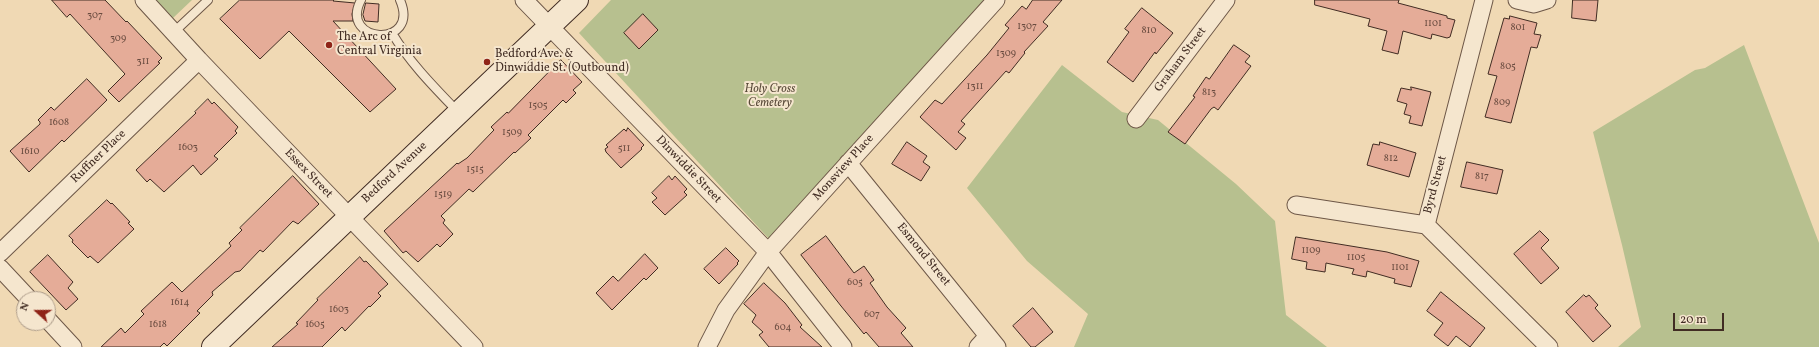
<!DOCTYPE html>
<html>
<head>
<meta charset="utf-8">
<style>
	body { margin:0 }
	#map { position:relative; width:1819px; height:347px; overflow:hidden; background:#f0d9b4; font-family:Vollkorn,serif }
	canvas { display:block }
	.north { position:absolute; left:16px; top:291px; width:40px; height:40px; box-sizing:border-box; background:#f5e6ce; border:1px solid #ad9c8a; border-radius:50%; rotate:291deg; font-size:11px; font-weight:700; line-height:16px; text-align:center; color:#412c23 }
	.north::after { content:''; display:block; margin:auto; width:14px; height:18px; background:#8f2418; clip-path:polygon(50% 0,100% 100%,50% 72%,0 100%) }
	.scale { position:absolute; left:1673px; top:313px; width:51px; height:18px; box-sizing:border-box; border:2px solid #412c23; border-top:0; padding-left:5px; font-size:12px; line-height:14px; white-space:nowrap; color:#412c23; -webkit-text-stroke:3px #f5e6ce; paint-order:stroke }
</style>
</head>
<body>
<div id="map">
<canvas width="1819" height="347"></canvas>
<div class="north">N</div>
<div class="scale">20 m</div>
</div>
<script>
const context = document.querySelector('canvas').getContext('2d');
context.lineJoin = 'round';
function paint(path, color) {
  context.fillStyle = color;
  context.fill(path, 'evenodd');
}
function stroke(path, color, width, dash) {
  context.strokeStyle = color;
  context.lineWidth = width;
  context.lineCap = dash ? 'butt' : 'round';
  context.setLineDash(dash || []);
  context.stroke(path);
}
function write(font, color, halo, rows, align = 'center') {
  context.font = font + ' Vollkorn,serif';
  context.lineWidth = 4;
  context.setLineDash([]);
  context.textBaseline = 'middle';
  context.strokeStyle = halo;
  context.fillStyle = color;
  for (const [text, x, y, turn = 0] of rows) {
    context.save();
    context.translate(x, y);
    context.rotate((+turn || 0) * Math.PI / 180);
    context.textAlign = isNaN(turn) ? turn : align;
    if (halo) context.strokeText(text, 0, 0);
    context.fillText(text, 0, 0);
    context.restore();
  }
}
paint(new Path2D(`
	M155,0H192L173,18Z
	M611,0H985L771,241L579,33Z
	M1744,45L1819,243V347H1618L1641,327L1622,245L1593,132L1695,70L1705,68Z
	M1062,65L1122,112L1158,120L1236,184L1275,221L1286,315L1327,347H1074L1088,314L1027,261L967,188Z`), '#b7c08f');
const building = new Path2D(`
	M52,0H105L126,22L127,21L162,58L158,62L160,63L119,102L108,91L125,74L70,14L67,17Z
	M240,0H334L333,1L355,3L352,14L353,21H333L396,89L370,112L289,31L260,59L220,19Z
	M1033,0H1062L1043,22L1048,26L1024,52L1025,53L1009,73L1006,71L961,121L965,124L958,132L966,138L956,150L920,117L935,100L942,104L987,55L1009,28L1005,25L1022,6L1026,9Z
	M1315,0H1399L1398,3L1447,16V18L1455,20L1450,37L1447,38L1432,34L1431,39L1403,31L1398,54L1382,50L1387,31L1368,26L1370,19L1315,5Z
	M1573,0H1598L1596,21L1572,18Z
	M366,3L379,4L378,22L365,21L363,15Z
	M1142,8L1173,33L1156,54L1155,52L1133,82L1107,62L1129,32L1125,29Z
	M643,14L658,30L639,49L624,33Z
	M1510,16L1537,23L1534,34L1541,35L1537,48L1531,47L1511,123L1485,117L1497,76L1488,74L1504,18L1509,19Z
	M1234,45L1250,56L1245,62L1251,66L1218,110L1214,107L1211,109L1185,144L1168,132L1195,97L1193,96L1206,77L1209,79Z
	M561,60L582,82L573,90L576,93L566,103L563,100L528,135L531,138L515,153L514,152L473,192L469,189L441,216L445,220L443,223L453,234L440,247L437,244L418,262L406,251L403,253L384,231L457,163L458,164L467,158L494,130L491,127L507,112L508,113Z
	M87,79L107,100L64,142L62,140L29,172L10,151L40,124V122L38,120L51,107L54,110Z
	M1411,87L1431,92L1422,126L1409,123L1411,116L1404,114L1407,104L1397,101L1401,88L1411,90Z
	M208,99L212,104L214,102L238,127L235,131L237,133L214,156L218,159L201,175L193,165L164,192L150,179L147,182L136,170L196,113L195,112Z
	M628,128L644,145L641,148L642,149L621,168L606,152L605,149L608,147L606,145L624,129L626,131Z
	M907,142L927,156L923,162L930,167L921,181L892,164Z
	M1380,142L1416,153L1409,177L1367,165L1373,144L1379,145Z
	M1467,162L1503,170L1497,194L1461,187Z
	M293,176L319,204L298,224L293,221L263,252L260,250L240,271L235,272L212,292L213,295L197,311L200,313L167,346L164,343L160,347H101L121,328L125,333L144,314L141,311L172,282L182,292L231,246L229,243L242,230L240,228Z
	M669,176L672,180L675,176L687,189L684,192L687,195L665,215L652,202L657,198L652,193Z
	M107,200L111,204L112,203L130,222L128,223L134,229L98,263L90,256L88,258L72,242L73,240L69,236Z
	M1540,231L1549,240L1541,248L1559,268L1541,284L1514,254Z
	M826,236L854,273L864,266L874,280L870,283L887,307L906,328L901,333L913,347H879L866,332L864,334L841,306L801,255Z
	M1296,237L1387,252L1419,261L1411,287L1394,283L1395,279L1367,271L1366,277L1352,274L1354,269L1326,263L1325,272L1306,269L1307,262L1292,259Z
	M726,248L739,261L737,263L738,264L719,284L704,269Z
	M645,254L658,268L646,280L644,278L612,310L596,293L613,276L618,281Z
	M48,255L73,282L68,288L78,299L66,310L30,272Z
	M360,257L364,262L366,261L388,284L378,293L381,296L370,307L369,306L345,331L342,327L322,347H272L298,324L296,323L318,300L317,299Z
	M764,283L785,303L802,325L800,327L822,347H769L759,335L763,332L752,322L756,315L744,304Z
	M1441,292L1485,328L1470,347L1456,336L1448,346L1434,335L1443,323L1427,311Z
	M1584,295L1586,297L1589,295L1598,305L1595,308L1611,326L1593,342L1566,312Z
	M1033,308L1053,332L1035,347H1031L1013,326Z`);
paint(building, '#e5ac98');
stroke(building, '#412c23', 1);
const lane = new Path2D(`
	M361,0C338,44 421,49 400,0
	M174,32L208,0
	M392,33C410,63 434,87 458,112`);
const street = new Path2D(`
	M144,0L199,60L474,347
	M524,0L768,252L843,347
	M1517,0L1534,4L1547,0
	M1136,119L1226,0
	M848,163L997,347
	M1296,205L1426,225
	M1426,225L1484,0
	M1426,225L1549,347
	M0,253L199,60
	M0,268L29,299
	M48,320L73,347
	M707,347L726,310L768,252L996,0
	M978,347L988,336`);
const secondary = new Path2D(`
	M213,347L577,0`);
stroke(lane, '#6d5747', 10);
stroke(street, '#6d5747', 19);
stroke(secondary, '#412c23', 24);
stroke(lane, '#f5e6ce', 8);
stroke(street, '#f5e6ce', 17);
stroke(secondary, '#f5e6ce', 22);
for (const [x, y, r, color] of [
	[329,45,4,"#8f2418"],
	[487,62,4,"#8f2418"]
]) {
  const dot = new Path2D();
  dot.arc(x, y, r, 0, 2 * Math.PI);
  context.fillStyle = color;
  context.fill(dot);
  stroke(dot, '#f5e6ce', 1.5);
}
write('10px', '#6a4c40', null, [
	["307",95,16],
	["1101",1433,24],
	["1307",1027,27],
	["801",1518,28],
	["810",1149,31],
	["309",118,39],
	["1309",1006,54],
	["311",143,62],
	["805",1508,67],
	["1311",975,87],
	["813",1209,93],
	["809",1502,103],
	["1505",538,106],
	["1608",59,123],
	["1509",512,133],
	["1603",188,148],
	["511",624,149],
	["1610",30,152],
	["812",1391,159],
	["1515",475,170],
	["817",1482,177],
	["1519",443,195],
	["1109",1311,251],
	["1105",1356,258],
	["1101",1400,268],
	["605",855,283],
	["1614",180,303],
	["1603",339,310],
	["607",872,315],
	["1618",158,325],
	["1605",315,325],
	["604",783,328]
]);
write('12px', '#412c23', '#f5e6ce', [
	["The Arc of",337,38],
	["Central Virginia",337,52],
	["Bedford Ave. &",495,55],
	["Dinwiddie St. (Outbound)",495,69]
], 'left');
write('12px', '#412c23', '#f5e6ce', [
	["Graham Street",1181,60,-53],
	["Ruffner Place",99,157,-44],
	["Monsview Place",844,168,-48],
	["Dinwiddie Street",688,170,46],
	["Bedford Avenue",395,173,-43],
	["Essex Street",308,174,46],
	["Byrd Street",1436,185,-75],
	["Esmond Street",923,255,51]
]);
write('italic 12px', '#594a39', '#f5e6ce', [
	["Holy Cross",770,90],
	["Cemetery",770,104]
]);
</script>
</body>
</html>
